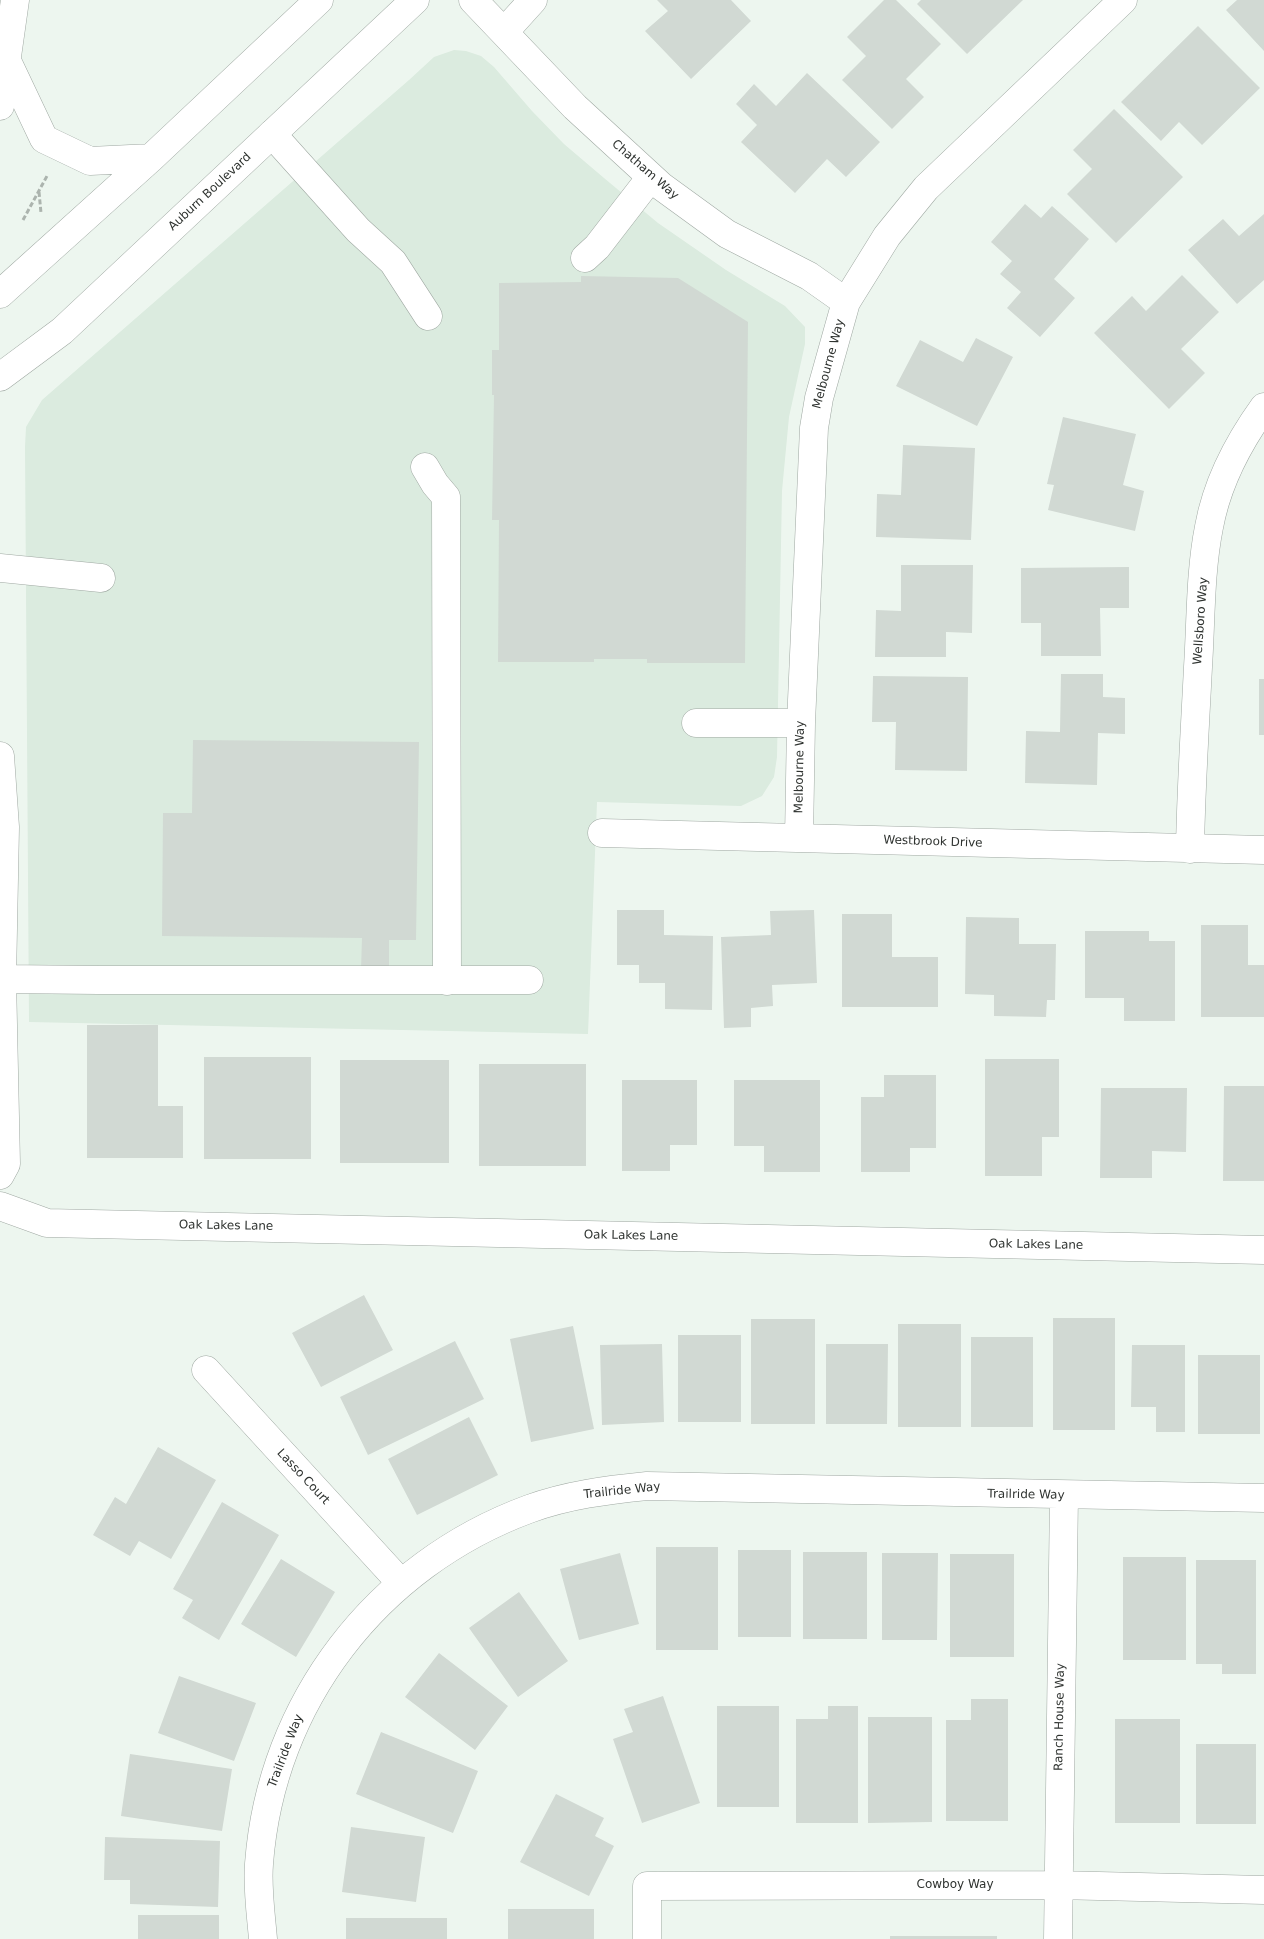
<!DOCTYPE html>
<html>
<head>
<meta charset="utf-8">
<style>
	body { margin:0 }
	canvas { display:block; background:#edf6ef }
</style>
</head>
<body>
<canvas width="1264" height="1939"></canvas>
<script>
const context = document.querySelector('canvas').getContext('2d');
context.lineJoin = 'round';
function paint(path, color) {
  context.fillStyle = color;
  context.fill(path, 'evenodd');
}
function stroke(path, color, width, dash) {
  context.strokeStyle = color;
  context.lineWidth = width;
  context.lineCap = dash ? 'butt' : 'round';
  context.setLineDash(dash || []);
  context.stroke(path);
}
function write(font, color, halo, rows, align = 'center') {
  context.font = font + ' "DejaVu Sans",sans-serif';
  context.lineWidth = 4;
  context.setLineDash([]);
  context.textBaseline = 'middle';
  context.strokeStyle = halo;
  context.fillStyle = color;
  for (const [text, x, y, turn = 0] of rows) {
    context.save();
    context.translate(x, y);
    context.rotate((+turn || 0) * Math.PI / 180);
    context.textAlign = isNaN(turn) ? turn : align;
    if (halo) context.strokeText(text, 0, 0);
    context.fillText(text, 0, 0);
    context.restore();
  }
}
paint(new Path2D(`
	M454,50L466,51L481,56L494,67L532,111L564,144L604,178L658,223L726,270L785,306L805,327V344L789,417L782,491L777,757L774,777L762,796L741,806L597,802L588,1034L29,1022L25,447L26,427L42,400L409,80L434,57Z`), '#dbebdf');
paint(new Path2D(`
	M657,0H731L751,21L691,79L645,31L668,11Z
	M884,0H896L941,44L906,79L924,97L892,129L842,80L866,56L847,37Z
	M921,0H1023L967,54L917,4Z
	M1237,0H1264V51L1226,10Z
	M1198,26L1260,88L1202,145L1179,122L1161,141L1121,102Z
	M807,73L880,142L846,177L827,159L795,193L741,142L757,125L736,104L754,84L776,106Z
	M1114,109L1183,177L1116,243L1067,194L1092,169L1073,150Z
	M1025,204L1041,218L1052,206L1089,239L1054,279L1075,298L1040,337L1007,308L1021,292L1000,274L1012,261L991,242Z
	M1264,214V280L1237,304L1188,250L1223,219L1239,236Z
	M1182,275L1219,312L1181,349L1205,373L1169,409L1094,333L1132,296L1146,311Z
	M581,276L678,278L748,322L745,663H647V659H594V662H498L499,520H492L494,395H492V350H499V283L581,282Z
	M976,338L1013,357L977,426L896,386L920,340L963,362Z
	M1063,417L1136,434L1123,485L1144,491L1135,531L1048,510L1054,485L1047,484Z
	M903,445L975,448L971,540L876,537L877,494L901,495Z
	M901,565H973L972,633L946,632V657H875L876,610L901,611Z
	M1129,567V608H1100L1101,656H1041V623H1021V568Z
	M1061,674H1103V697L1125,698V734L1098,733L1097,785L1025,783L1026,731L1060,732Z
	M873,676L968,677L967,771L895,770L896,722H872Z
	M1259,679H1264V735H1259Z
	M193,740L419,742L416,940H389V971L361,970L362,938L162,936L163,813H192Z
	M617,910H664V935L713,936L712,1010L665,1009V983H639V965H617Z
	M814,910L817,983L772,985L773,1006L751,1008V1027L724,1028L721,937L771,935L770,911Z
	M842,914H892V957H938V1007H842Z
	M966,917L1019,918V944H1056L1055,1000H1047L1046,1017L994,1016V995L965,994Z
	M1201,925H1248V965H1264V1017H1201Z
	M1085,931H1149V941H1175V1021H1124V998H1085Z
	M87,1025H158V1106H183V1158H87Z
	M204,1057H311V1159H204Z
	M985,1059H1059V1137H1042V1176H985Z
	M340,1060H449V1163H340Z
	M479,1064H586V1166H479Z
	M884,1075H936V1148H910V1172H861V1097H884Z
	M622,1080H697V1145H670V1171H622Z
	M734,1080H820V1172H764V1146H734Z
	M1224,1086H1264V1181H1223Z
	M1101,1088H1187L1186,1152L1152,1151V1178H1100Z
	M364,1295L393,1350L321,1387L292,1333Z
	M1053,1318H1115V1430H1053Z
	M751,1319H815V1424H751Z
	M898,1324H961V1427H898Z
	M573,1326L594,1429L531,1442L510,1339Z
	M678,1335H741V1422H678Z
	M971,1337H1033V1427H971Z
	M455,1341L484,1399L368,1455L340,1397Z
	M662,1344L664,1422L602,1425L600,1345Z
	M826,1344H888L887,1424H826Z
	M1132,1345H1185V1432H1156V1407H1131Z
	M1198,1355H1260V1434H1198Z
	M469,1417L498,1475L417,1515L388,1459Z
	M158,1447L216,1480L171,1559L139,1541L130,1556L93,1535L115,1497L126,1504Z
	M222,1502L279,1535L219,1640L182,1618L193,1600L173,1589Z
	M656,1547H718V1650H656Z
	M738,1550H791V1637H738Z
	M803,1552H867V1639H803Z
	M620,1553L639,1624L579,1640L560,1569Z
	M882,1553H938L937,1640H882Z
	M950,1554H1014V1657H950Z
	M1123,1557H1186V1660H1123Z
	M281,1559L335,1592L296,1657L241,1624Z
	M1196,1560H1256V1674H1222V1664H1196Z
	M519,1592L568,1661L518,1697L469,1628Z
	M439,1653L508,1706L475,1750L405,1697Z
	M179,1676L256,1703L234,1761L158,1733Z
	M663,1696L700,1803L642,1823L613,1739L633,1732L624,1709Z
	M971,1699H1008V1821H946V1720H971Z
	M717,1706H779V1807H717Z
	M828,1706H858V1823H796V1719H828Z
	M868,1717H932V1822L868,1823Z
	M1115,1719H1180V1823H1115Z
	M381,1732L478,1771L453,1833L356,1794Z
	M1196,1744H1256V1824H1196Z
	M130,1754L232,1769L222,1831L121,1816Z
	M556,1794L604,1818L595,1836L614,1846L589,1896L520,1862Z
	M351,1827L425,1837L416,1902L342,1892Z
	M105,1837L220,1841L218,1907L130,1904V1880H104Z
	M508,1909H594V1939H508Z
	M138,1915H219V1939H138Z
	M346,1918H447V1939H346Z
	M890,1936H997V1939H890Z`), '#d1d9d3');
const minor = new Path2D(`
	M473,0L575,107L661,186L727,234L809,276L846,302
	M505,31L533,0
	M272,134L358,230L393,262L428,316
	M585,258L597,247L651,177
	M425,467L435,484L446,497L447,981
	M0,568L101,578
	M696,723H801
	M602,833L1264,850
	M799,838L801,723L814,428L819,398L846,302L887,236L926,188L1123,0
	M1190,849C1191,788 1195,727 1198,667C1201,621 1200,572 1209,527C1217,483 1238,443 1264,407
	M0,977L2,979L99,980H529
	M0,1206L47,1223L1264,1250
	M206,1370L401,1583
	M263,1939C261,1915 257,1888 259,1864C271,1702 377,1565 529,1509C567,1495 607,1490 647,1486L1264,1498
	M647,1939V1886L1057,1885L1264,1890
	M1058,1939L1064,1495`);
const major = new Path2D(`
	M7,61L44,139L90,161L151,158
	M0,106L15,0
	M0,294L151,158L319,0
	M0,377L62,331L415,0
	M0,756L5,827L2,979L6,1164L0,1175`);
stroke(minor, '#9fa8a2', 29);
stroke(major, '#9fa8a2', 29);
stroke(new Path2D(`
	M39,192L41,213
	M23,220L47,176`), '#acb4ae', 3, [5, 2.5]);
stroke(minor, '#fff', 28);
stroke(major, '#fff', 28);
write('12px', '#2f3330', '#fff', [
	["Chatham Way",645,170,41],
	["Auburn Boulevard",210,192,-43],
	["Melbourne Way",829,364,-75],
	["Wellsboro Way",1201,621,-86],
	["Melbourne Way",800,767,-89],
	["Westbrook Drive",933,842,2],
	["Oak Lakes Lane",226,1226,1],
	["Oak Lakes Lane",631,1236,1],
	["Oak Lakes Lane",1036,1245,1],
	["Lasso Court",303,1477,47],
	["Trailride Way",622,1491,-6],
	["Trailride Way",1026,1495,1],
	["Ranch House Way",1060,1717,-89],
	["Trailride Way",286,1751,-69],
	["Cowboy Way",955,1885]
]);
</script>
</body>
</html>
